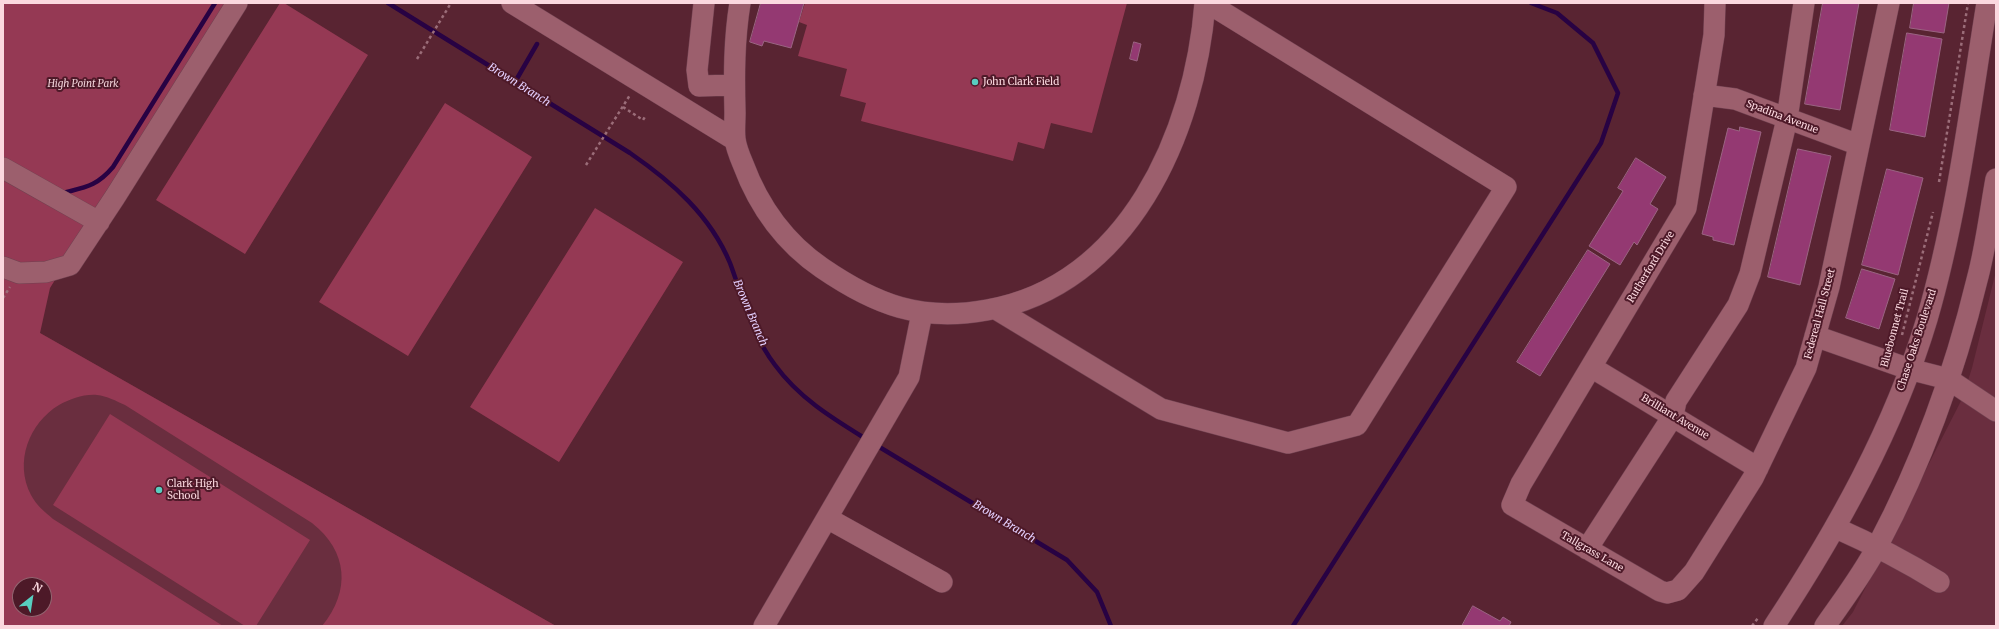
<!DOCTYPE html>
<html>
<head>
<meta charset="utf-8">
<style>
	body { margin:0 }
	#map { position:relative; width:1999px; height:629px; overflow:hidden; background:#592432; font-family:Merriweather,serif }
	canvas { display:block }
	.frame { position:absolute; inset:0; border:4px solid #fbd8df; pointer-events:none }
	.north { position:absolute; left:12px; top:577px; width:40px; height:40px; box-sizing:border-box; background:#4d1928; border:1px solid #936571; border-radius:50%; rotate:30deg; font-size:11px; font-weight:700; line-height:16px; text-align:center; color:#fbd8df }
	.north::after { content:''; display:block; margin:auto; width:14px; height:18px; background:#58cec0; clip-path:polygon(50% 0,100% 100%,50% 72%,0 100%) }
</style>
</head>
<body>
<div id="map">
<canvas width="1999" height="629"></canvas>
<div class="frame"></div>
<div class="north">N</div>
</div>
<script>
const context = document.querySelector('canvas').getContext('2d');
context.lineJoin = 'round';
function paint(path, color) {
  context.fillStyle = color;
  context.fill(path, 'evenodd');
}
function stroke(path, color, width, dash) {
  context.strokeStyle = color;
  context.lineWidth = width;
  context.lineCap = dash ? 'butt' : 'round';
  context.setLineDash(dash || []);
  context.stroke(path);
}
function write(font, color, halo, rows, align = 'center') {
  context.font = font + ' Merriweather,serif';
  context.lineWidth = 4;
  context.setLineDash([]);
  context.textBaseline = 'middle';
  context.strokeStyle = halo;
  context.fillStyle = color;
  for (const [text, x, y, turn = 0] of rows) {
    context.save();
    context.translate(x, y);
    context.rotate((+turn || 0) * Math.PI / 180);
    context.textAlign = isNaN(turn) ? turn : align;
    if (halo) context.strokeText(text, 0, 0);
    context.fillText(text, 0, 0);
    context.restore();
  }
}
paint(new Path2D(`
	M1996,271V626H1842L1853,612L1962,399L1972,368Z
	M40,333L556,626H3V394ZM20,585H44V609H20Z`), '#6a2e3f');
paint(new Path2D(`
	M3,3H228L50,288L40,333L556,626H322C351,591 348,551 312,523L125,405C116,401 107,396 97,395C83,394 71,399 59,405C29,423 14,462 31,495C36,505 45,512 53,519L223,626H3ZM20,585H44V609H20Z
	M280,3H284L368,55L245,254L156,200Z
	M805,3L807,4L1127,3L1092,133L1051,123L1044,149L1018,142L1013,161L861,121L866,103L840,96L847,69L798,56L807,25L799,22Z
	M445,103L532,157L408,356L319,302Z
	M595,208L683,262L559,462L470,407Z
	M110,414L310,540L256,626H245L53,505Z`), '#953954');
stroke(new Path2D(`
	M388,3L630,153C672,182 710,215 730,263C743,298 752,335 775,365C799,398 832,418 866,439
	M515,82L537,44
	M63,193C86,187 97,186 113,167L215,3
	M876,445L1067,560L1097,592L1111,626
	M1293,626L1601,143L1618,93L1593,43L1557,13L1531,3`), '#280243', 4.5);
const building = new Path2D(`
	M761,3H804L791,48L764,41L762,46L750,42Z
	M1823,3H1859L1840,110L1805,104Z
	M1914,3H1949L1944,33L1910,28Z
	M1907,33L1942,39L1925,137L1890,130Z
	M1134,42L1141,44L1137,61L1130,59Z
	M1740,127L1761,132L1734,245L1713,240V237L1702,234L1728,128L1739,131Z
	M1798,149L1831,156L1800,285L1768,277Z
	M1636,158L1666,177L1650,204L1658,209L1637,245L1634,242L1620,265L1589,246L1623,191L1618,188Z
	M1887,169L1923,178L1898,275L1862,265Z
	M1588,250L1610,264L1540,376L1517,362Z
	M1862,269L1895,279L1879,329L1846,318Z
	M1473,606L1500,621L1503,617L1511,622L1509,626H1462Z`);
paint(building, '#943972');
stroke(building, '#9a6482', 1);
const minor = new Path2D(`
	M512,3L735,140
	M704,3L697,70L699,86L733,85
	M740,3C734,40 734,75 735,113C735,121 734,131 735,139C736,147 740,157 743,164C759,207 784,242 822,268C876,305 921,322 987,310C1128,286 1195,133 1205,3
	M1715,3L1714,35L1686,208L1521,484L1512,505L1660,591L1667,593L1678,590L1694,572L1753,478L1806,368L1829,287L1889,3
	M1704,95L1735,99L1859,145
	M3,168L99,222
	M3,267L19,273L46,272L70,265L115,197L237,3
	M996,309L1161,409L1288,443L1357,425L1506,187L1208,3
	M1815,336L1909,369L1948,379L1996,411
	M1591,367L1758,468
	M827,518L942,582
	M1836,528C1872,544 1905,561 1939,582
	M1587,549L1673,416L1676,401L1738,305L1750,274L1787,119L1804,3
	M764,626L909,377L922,313
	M1774,626C1837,530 1894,429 1927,319C1957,216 1970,108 1987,3
	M1825,626C1843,600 1863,574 1878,545C1922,462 1955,371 1977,280C1986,247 1990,212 1996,179`);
stroke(minor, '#714251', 22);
stroke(new Path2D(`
	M417,59L451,3
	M623,107L643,120L646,115
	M586,165L630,95
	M1939,182L1968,3
	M3,298L10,287
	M1902,335L1933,212
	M1752,626L1758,618`), '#9b6d79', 2.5, [3, 3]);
stroke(minor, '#9c5f6d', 21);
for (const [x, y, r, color] of [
	[975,82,4,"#58cec0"],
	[159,490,4,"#58cec0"]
]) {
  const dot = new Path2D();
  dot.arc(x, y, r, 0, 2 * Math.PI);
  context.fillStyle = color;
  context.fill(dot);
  stroke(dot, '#4d1928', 1.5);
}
write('10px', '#fbd8df', '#4d1928', [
	["John Clark Field",983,82],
	["Clark High",167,484],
	["School",167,496]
], 'left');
write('italic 10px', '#f0d2d8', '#4d1928', [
	["High Point Park",83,84]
]);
write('10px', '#fbd8df', '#4d1928', [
	["Spadina Avenue",1782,117,21],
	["Rutherford Drive",1651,267,-59],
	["Federeal Hall Street",1820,314,-75],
	["Bluebonnet Trail",1895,328,-75],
	["Chase Oaks Boulevard",1917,340,-72],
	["Brilliant Avenue",1675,417,31],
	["Tallgrass Lane",1592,552,30]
]);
write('italic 11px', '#e5d0ff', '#4d1928', [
	["Brown Branch",519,85,32],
	["Brown Branch",750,313,67],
	["Brown Branch",1004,522,31]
]);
</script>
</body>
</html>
